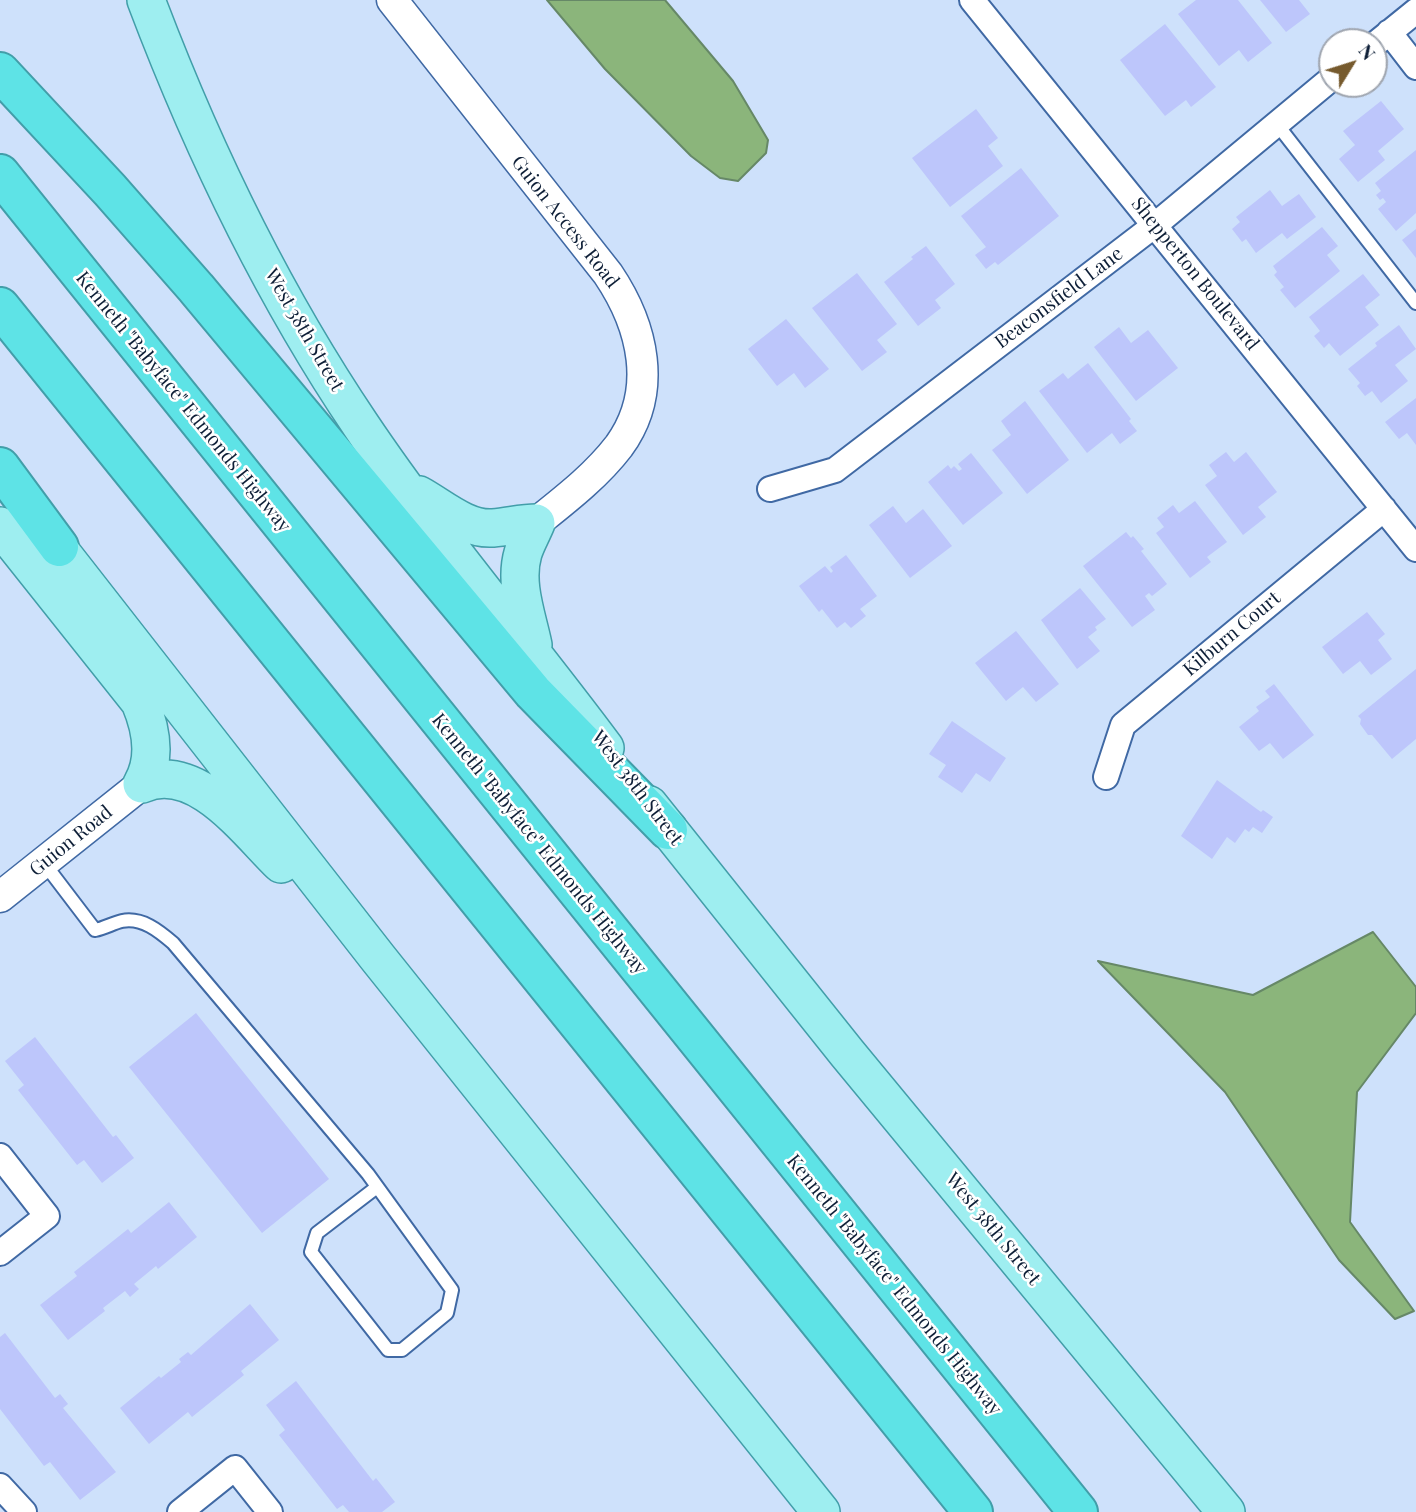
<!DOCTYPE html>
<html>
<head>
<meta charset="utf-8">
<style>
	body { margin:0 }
	#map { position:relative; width:1416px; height:1512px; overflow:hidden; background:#cee1fb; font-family:"Playfair Display",serif }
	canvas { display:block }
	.north { position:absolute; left:1318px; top:28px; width:70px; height:70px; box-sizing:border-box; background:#fff; border:2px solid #9fa5af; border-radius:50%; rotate:52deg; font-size:19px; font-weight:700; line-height:28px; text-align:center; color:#0e1f37 }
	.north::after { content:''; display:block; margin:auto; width:24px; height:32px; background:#765a2d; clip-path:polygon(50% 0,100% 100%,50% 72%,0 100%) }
</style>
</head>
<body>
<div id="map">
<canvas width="1416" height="1512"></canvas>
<div class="north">N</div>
</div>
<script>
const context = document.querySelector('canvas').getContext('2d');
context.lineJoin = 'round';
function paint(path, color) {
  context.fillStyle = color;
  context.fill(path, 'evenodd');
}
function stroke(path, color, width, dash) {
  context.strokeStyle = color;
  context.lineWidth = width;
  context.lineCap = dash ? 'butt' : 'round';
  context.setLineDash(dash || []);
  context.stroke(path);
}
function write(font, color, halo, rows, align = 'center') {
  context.font = font + ' "Playfair Display",serif';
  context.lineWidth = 5;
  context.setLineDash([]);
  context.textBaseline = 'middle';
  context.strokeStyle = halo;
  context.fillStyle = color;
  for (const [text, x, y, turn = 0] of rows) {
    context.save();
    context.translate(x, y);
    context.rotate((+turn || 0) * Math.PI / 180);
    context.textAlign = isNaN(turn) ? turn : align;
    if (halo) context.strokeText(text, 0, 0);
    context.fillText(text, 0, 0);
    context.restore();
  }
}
const water = new Path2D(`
	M547,0H665L733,81L768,140L766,153L738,181L720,178L691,156L605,69Z
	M1373,932L1416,987V1013L1357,1092L1350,1222L1414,1311L1395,1319L1339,1260L1225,1092L1098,961L1253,995Z`);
paint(water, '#8bb57b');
stroke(water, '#668867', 2);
paint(new Path2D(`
	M1196,0H1238L1272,43L1248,62L1239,50L1219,66L1178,14Z
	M1260,0H1299L1310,14L1286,32Z
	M1165,24L1216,87L1191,107L1186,100L1165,116L1120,60Z
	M1381,101L1404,129L1378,151L1385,160L1358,182L1339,159L1355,145L1343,131Z
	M976,109L998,138L988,146L1003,166L950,207L912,158Z
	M1416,150V213L1396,231L1378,209L1386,202L1383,198L1380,200L1376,195L1381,191L1375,183Z
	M1021,168L1059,216L998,265L995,262L986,269L975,255L986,247L961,216Z
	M1270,190L1282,206L1299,194L1316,217L1287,239L1282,233L1256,253L1246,239L1242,242L1232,229L1240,222L1236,217Z
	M1322,227L1338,246L1327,255L1340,271L1295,308L1280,290L1284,287L1274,275L1277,272L1273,266Z
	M1416,229V258L1402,240Z
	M926,246L955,284L935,300L941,308L918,326L884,282L913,259L911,257Z
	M857,273L897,324L877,340L887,352L862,371L812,308Z
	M1363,274L1380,295L1365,307L1379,325L1340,356L1329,343L1324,348L1314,336L1320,331L1309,317Z
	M786,319L829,369L805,388L794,373L777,386L748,349Z
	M1399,325L1416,349L1395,365L1408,381L1381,403L1372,391L1365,396L1357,386L1360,383L1348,369L1377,346L1375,343Z
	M1119,327L1131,343L1148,330L1178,368L1136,401L1094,347Z
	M1088,363L1131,419L1129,421L1137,431L1120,444L1112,433L1087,453L1039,391L1063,373L1068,379Z
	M1416,398V445L1407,433L1399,439L1385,422Z
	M1025,401L1069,460L1027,494L992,450L1011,435L1001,421Z
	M1226,452L1234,462L1246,452L1277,492L1258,507L1266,517L1243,535L1205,485L1217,476L1209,465Z
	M971,453L1003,493L963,525L928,482L948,465L951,469L954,466L959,471L962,469L958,464Z
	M1195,501L1227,542L1207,557L1211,562L1190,578L1156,533L1164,527L1157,518L1173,505L1179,513Z
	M893,506L906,523L923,509L952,546L910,578L869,525Z
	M1126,532L1131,538L1133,536L1144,549L1141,551L1167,584L1152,596L1149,593L1145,596L1155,610L1132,627L1083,566Z
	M846,555L877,596L860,609L866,616L851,628L845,622L837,628L822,609L819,612L799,586L825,566L831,573L833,571L830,567Z
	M1080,588L1106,619L1095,627L1097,630L1088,637L1100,651L1077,669L1041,620Z
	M1367,612L1385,634L1378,640L1392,659L1371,675L1360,661L1343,674L1322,647Z
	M1016,631L1059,684L1036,702L1023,687L1006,701L975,663Z
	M1416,669V739L1392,759L1372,735H1368L1360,724L1361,719L1358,716Z
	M1274,684L1314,735L1283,759L1270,743L1259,751L1239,727L1259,711L1256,707L1270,697L1265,691Z
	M952,721L1006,758L990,782L976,773L962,793L938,777L946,765L929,754Z
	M1217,780L1261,812L1263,810L1273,817L1262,833L1253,827L1249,832L1245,829L1235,843L1227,837L1212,859L1181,836Z
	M196,1013L329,1179L262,1233L129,1067Z
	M35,1037L113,1137L116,1135L134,1158L102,1183L84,1160L77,1165L18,1090L24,1085L5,1061Z
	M169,1202L197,1237L158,1269L156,1266L134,1284L139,1289L130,1297L125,1291L103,1308L105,1311L68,1340L40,1305L77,1276L74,1272L128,1229L131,1233Z
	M250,1304L279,1340L241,1371L244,1375L192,1417L188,1412L149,1444L120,1408L159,1376L161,1378L181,1362L179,1359L188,1352L191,1355Z
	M5,1333L55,1398L60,1394L68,1404L63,1408L116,1472L80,1500L50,1462L44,1466L0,1409V1337Z
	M296,1381L373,1481L376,1478L395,1502L382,1512H349L343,1505L337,1509L279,1435L285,1430L266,1405Z`), '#bdc6fb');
const service = new Path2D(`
	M1276,123L1416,303
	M44,863L95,930C105,928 113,923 122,921C142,917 159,931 173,943L368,1174L452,1290L447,1313L402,1350H388L311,1252L317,1233L377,1187`);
const minor = new Path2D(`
	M972,0L1416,549
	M1389,32L1416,67
	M1374,45L1416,11
	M770,489L835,470L1155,225L1332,78
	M1106,777L1123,725L1384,509
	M0,1156L47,1216L0,1253
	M0,1486L24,1512
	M180,1512L235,1468L270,1512`);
const tertiary = new Path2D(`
	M392,0L608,274C643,326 659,391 619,446C596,476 566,499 536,523
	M0,897L142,784`);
const primary = new Path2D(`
	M146,0C202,148 271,292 360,424C435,536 524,639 605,748
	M419,495C441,507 466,530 493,528C508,527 521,523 536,523C532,533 526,543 523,553C514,583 527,616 533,645
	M39,524L378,958L821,1512
	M0,526L140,702C151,728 157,758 142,784
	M142,784C196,760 247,831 281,864
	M649,805L847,1053L1226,1512`);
const motorway = new Path2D(`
	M0,72L110,190L196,288L533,692L668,830
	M0,174L1078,1512
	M0,307L973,1512
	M0,467L59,547`);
stroke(service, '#4069a4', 16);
stroke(minor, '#4069a4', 28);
stroke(tertiary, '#4069a4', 33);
stroke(primary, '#429ea9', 40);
stroke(motorway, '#429ea9', 42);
stroke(service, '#fff', 12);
stroke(minor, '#fff', 24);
stroke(tertiary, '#fff', 30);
stroke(primary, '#9eeef0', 37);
stroke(motorway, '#5ee3e6', 38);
write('19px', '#0e1f37', '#fff', [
	["Guion Access Road",565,222,52],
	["Shepperton Boulevard",1195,274,51],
	["Beaconsfield Lane",1059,298,-37],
	["West 38th Street",304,330,60],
	["Kenneth \"Babyface\" Edmonds Highway",183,402,51],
	["Kilburn Court",1232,634,-40],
	["West 38th Street",637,788,53],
	["Guion Road",71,841,-39],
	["Kenneth \"Babyface\" Edmonds Highway",539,844,51],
	["West 38th Street",993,1229,51],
	["Kenneth \"Babyface\" Edmonds Highway",894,1285,51]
]);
</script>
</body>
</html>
